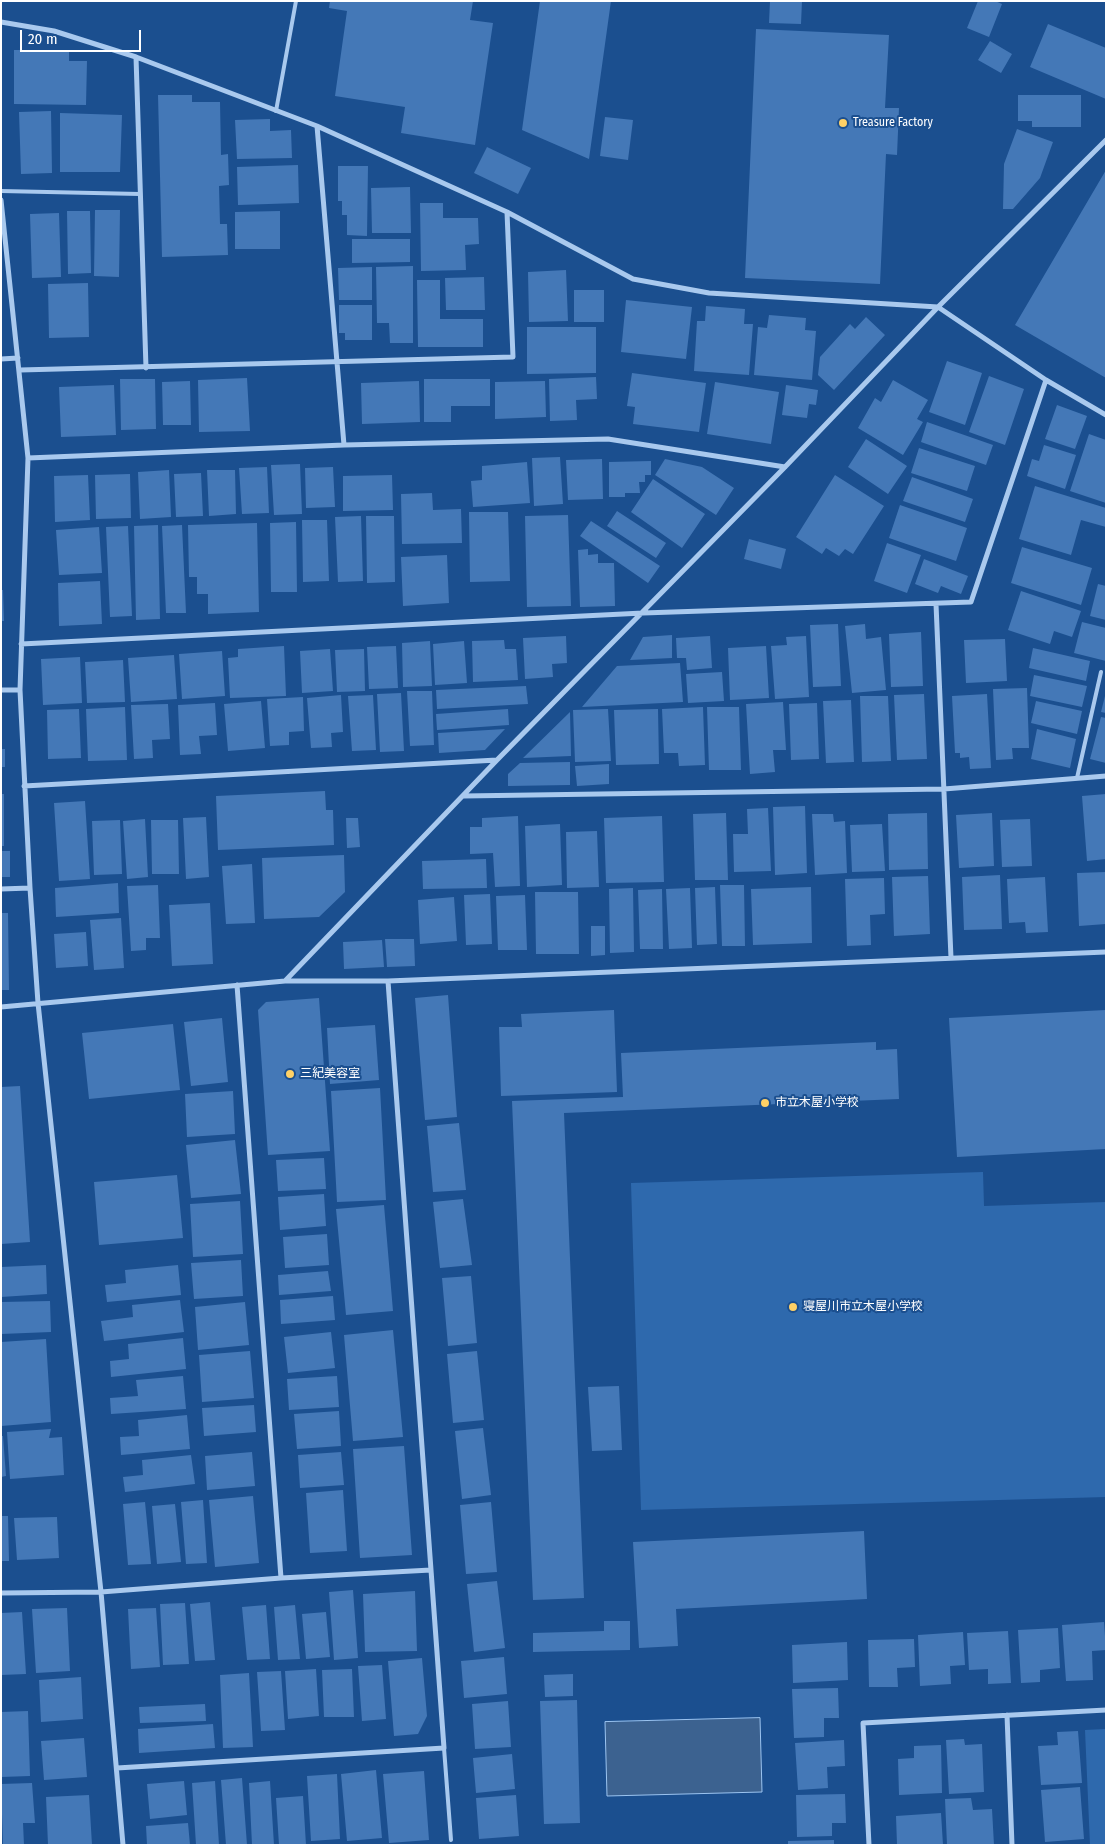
<!DOCTYPE html>
<html>
<head>
<meta charset="utf-8">
<style>
	body { margin:0 }
	#map { position:relative; width:1107px; height:1846px; overflow:hidden; background:#1b4f8f; font-family:"Fira Sans Condensed",sans-serif }
	canvas { display:block }
	.frame { position:absolute; inset:0; border:2px solid #fff; pointer-events:none }
	.scale { position:absolute; left:20px; top:30px; width:121px; height:22px; box-sizing:border-box; border:2px solid #fff; border-top:0; padding-left:6px; font-size:15px; line-height:18px; white-space:nowrap; color:#fff; -webkit-text-stroke:4px #1b4f8f; paint-order:stroke }
</style>
</head>
<body>
<div id="map">
<canvas width="1107" height="1846"></canvas>
<div class="frame"></div>
<div class="scale">20 m</div>
</div>
<script>
const context = document.querySelector('canvas').getContext('2d');
context.lineJoin = 'round';
function paint(path, color) {
  context.fillStyle = color;
  context.fill(path, 'evenodd');
}
function stroke(path, color, width, dash) {
  context.strokeStyle = color;
  context.lineWidth = width;
  context.lineCap = dash ? 'butt' : 'round';
  context.setLineDash(dash || []);
  context.stroke(path);
}
function write(font, color, halo, rows, align = 'center') {
  context.font = font + ' "Fira Sans Condensed","Noto Sans JP",sans-serif';
  context.lineWidth = 4;
  context.setLineDash([]);
  context.textBaseline = 'middle';
  context.strokeStyle = halo;
  context.fillStyle = color;
  for (const [text, x, y, turn = 0] of rows) {
    context.save();
    context.translate(x, y);
    context.rotate((+turn || 0) * Math.PI / 180);
    context.textAlign = isNaN(turn) ? turn : align;
    if (halo) context.strokeText(text, 0, 0);
    context.fillText(text, 0, 0);
    context.restore();
  }
}
paint(new Path2D(`
	M983,1172L984,1206L1106,1202V1497L641,1510L631,1183Z
	M1105,1729L1106,1845H1090L1085,1730Z`), '#2e69ad');
const water = new Path2D(`
	M760,1718L762,1792L607,1796L605,1722Z`);
paint(water, '#3c6290');
stroke(water, '#9cc4f0', 1);
paint(new Path2D(`
	M330,1H473L470,20L493,23L475,145L401,133L405,107L335,96L347,11L329,8Z
	M540,1H611L589,159L522,130Z
	M770,1H802L801,24L769,23Z
	M978,1H995L1002,4L989,37L967,28Z
	M1048,24L1106,48V99L1030,67Z
	M756,29L889,35L885,108H899L897,155L886,154L880,284L745,278Z
	M990,41L1012,54L1001,73L978,60Z
	M14,50H69V61H87L86,105L14,104Z
	M158,95H192V102H220L221,155L228,154L229,185L219,186L220,224H227L228,255L162,257Z
	M1018,95H1081V127H1032V121H1018Z
	M51,111L52,173L21,174L19,112Z
	M60,113L122,115L120,172H60Z
	M605,117L633,120L628,160L600,156Z
	M270,119V131L291,130L292,158L237,159L235,120Z
	M1017,129L1053,142L1040,178L1013,209H1003L1004,164Z
	M487,147L531,168L518,194L474,173Z
	M298,165L299,203L238,205L237,167Z
	M338,166H368L367,236L347,235V215H342V201H338Z
	M1106,170V378L1015,325Z
	M410,187L411,233H372L371,188Z
	M420,203H443V218H478L479,244L465,245L466,270L421,271Z
	M95,210H120L119,277L94,276Z
	M67,211H90L91,273L68,274Z
	M280,211V249H235V212Z
	M59,213L61,277L32,278L30,214Z
	M352,239H410V262L352,263Z
	M413,266V343H390L389,323H377L376,267Z
	M372,267V300H339L338,268Z
	M566,270L568,321L529,322L528,272Z
	M484,277L485,310H446L445,278Z
	M417,280H440V319H483V347H418Z
	M88,283L89,337L49,338L48,284Z
	M574,290H604V322H574Z
	M626,300L692,307L686,359L621,352Z
	M339,305H372V340H345V333H339Z
	M706,306L745,309L744,324H753L749,375L694,371L697,321H705Z
	M769,315L806,318L805,330L816,331L812,380L754,375L758,327L767,328Z
	M866,317L885,335L834,390L818,375L820,357L850,324L855,329Z
	M527,327H596V373L527,374Z
	M947,361L982,373L965,425L929,412Z
	M632,373L706,383L699,432L633,424L635,407L627,406Z
	M989,376L1024,389L1005,445L969,432Z
	M596,377L597,399L576,400L577,420L550,421L549,379Z
	M247,378L250,431L199,432L198,380Z
	M120,379H155L156,429L121,430Z
	M424,379H490V406H451V422H424Z
	M893,380L928,400L917,419L923,422L903,455L858,428L875,398L881,402Z
	M190,381L191,425H163L162,382Z
	M419,381L420,422L362,424L361,383Z
	M545,381L546,417L495,419V382Z
	M715,382L779,392L771,444L707,434Z
	M114,385L116,435L61,437L59,387Z
	M786,385L818,390L816,405L809,404L807,418L782,415Z
	M1057,405L1087,416L1075,449L1045,439Z
	M927,422L993,445L986,465L921,442Z
	M1089,434L1106,440V503L1070,491Z
	M866,439L907,466L888,494L848,467Z
	M1044,445L1076,455L1065,489L1027,476L1032,459L1039,461Z
	M919,448L975,466L967,491L911,473Z
	M560,457L563,504L534,506L532,458Z
	M602,459L603,499L568,500L566,460Z
	M665,459L702,467L734,488L716,515L655,475Z
	M651,461V475H645V482H639L640,493H625V497H609V462Z
	M527,462L530,503L473,507L471,481L482,480V466Z
	M300,464L302,514L274,515L271,465Z
	M267,467L269,513L242,514L239,468Z
	M333,467L335,507L306,508L305,468Z
	M169,470L171,517L140,519L138,472Z
	M207,470H235L236,514L209,516Z
	M201,473L203,516L176,517L174,474Z
	M130,474L131,518L96,519L95,475Z
	M88,475L90,520L55,522L54,476Z
	M392,475L393,510L343,511V476Z
	M835,475L884,506L853,554L845,549L839,556L826,548L822,554L796,537Z
	M912,477L973,499L965,522L903,501Z
	M653,479L705,514L682,548L631,512Z
	M1035,486L1106,508V527L1081,520L1071,555L1019,539Z
	M432,493L433,510L461,509L462,543L402,544L401,494Z
	M900,505L967,528L956,561L889,538Z
	M617,511L666,543L656,558L607,526Z
	M469,512H508L510,581L470,582Z
	M568,515L571,606L527,607L525,516Z
	M361,516L363,581L338,582L335,517Z
	M366,516H394L395,582L367,583Z
	M302,520H327L329,581L303,582Z
	M591,521L660,566L648,583L580,536Z
	M296,522L297,592H271L270,523Z
	M257,523L259,612L208,614V594H197V577H189L188,525Z
	M158,525L160,619L136,620L134,526Z
	M182,525L186,613H166L162,526Z
	M128,526L132,616L110,617L106,527Z
	M99,527L102,573L59,575L56,530Z
	M749,539L786,549L781,569L744,559Z
	M887,543L921,555L907,593L874,581Z
	M1022,547L1092,568L1081,605L1011,583Z
	M588,549V555L598,554V563H614L615,606L580,607L578,550Z
	M447,555L449,603L403,606L401,557Z
	M924,559L968,576L961,594L941,586L938,593L915,584Z
	M100,581L102,624L59,626L58,583Z
	M1098,584L1106,586V620L1090,616Z
	M1,590H3L4,621H1Z
	M1021,591L1081,611L1072,637L1054,631L1050,644L1008,630Z
	M1082,622L1106,628V661L1074,653Z
	M838,624L841,686L813,687L810,625Z
	M865,624L866,639L881,637L886,690L852,693L845,626Z
	M921,632L923,686L891,687L889,634Z
	M672,635V658L630,660L643,637Z
	M566,636L567,663L552,664L553,677L525,679L523,638Z
	M710,636L712,668L687,670L686,658H677L676,638Z
	M806,636L809,697L775,699L771,646L787,645L786,637Z
	M1005,639L1007,681L966,683L964,640Z
	M504,640L505,649H516L518,680L473,682L472,641Z
	M430,641L432,686L403,687L402,643Z
	M464,641L467,683L435,685L433,644Z
	M284,646L286,696L230,698L228,658L238,657V649Z
	M396,646L398,688L369,689L367,647Z
	M766,646L769,698L730,700L728,648Z
	M1033,648L1090,661L1086,681L1029,668Z
	M330,649L333,691L302,693L300,651Z
	M364,649L365,691L337,692L335,650Z
	M222,651L225,696L182,699L179,654Z
	M174,655L177,699L131,702L128,658Z
	M80,657L82,703L43,705L41,659Z
	M123,660L125,702L87,703L85,662Z
	M680,663L683,702L582,707L617,666Z
	M722,672L724,701L688,703L686,674Z
	M1034,675L1087,686L1082,707L1030,696Z
	M526,686L528,704L437,709L436,690Z
	M1027,688L1029,748H1012L1013,759L996,760L993,689Z
	M407,691H432L434,745L410,746Z
	M401,693L404,751L380,752L377,694Z
	M924,694L927,759L897,760L894,695Z
	M987,694L991,768L970,769L969,757L960,758V753H955L952,696Z
	M341,695L343,732L331,733L332,747L311,748L307,698Z
	M373,695L376,750L352,751L348,696Z
	M860,696H888L891,761L862,762Z
	M1105,696H1106V713L1101,712Z
	M303,697L304,731L289,732V745L270,746L267,699Z
	M851,700L854,762L826,763L823,701Z
	M261,701L265,748L228,751L224,704Z
	M1036,701L1082,711L1077,734L1031,723Z
	M783,702L786,750H773L775,772L750,774L746,704Z
	M215,703L217,735L199,736L201,754L180,755L178,705Z
	M817,703L819,759L791,760L789,704Z
	M168,704L170,739L152,740L153,758L134,759L131,705Z
	M125,707L127,760L88,761L86,709Z
	M703,707L705,765L679,766L678,753H664L662,709Z
	M707,707H739L741,770H709Z
	M79,709L81,758L48,759L47,710Z
	M508,709L509,725L437,730L436,714Z
	M608,709L611,761L575,762L573,710Z
	M658,709L659,764L616,765L614,710Z
	M570,712L571,756L523,758Z
	M1101,717L1106,718V763L1090,759Z
	M505,729L485,750L439,753L438,733Z
	M1037,729L1076,739L1070,768L1031,759Z
	M1,749H5V767H1Z
	M570,762V785L508,786V774L520,763Z
	M609,764V784L577,786L575,766Z
	M325,791L326,810H333L334,845L218,850L216,796Z
	M1,794H4V846H1Z
	M1106,794V859L1087,861L1082,796Z
	M85,801L90,879L59,881L54,803Z
	M805,806L807,873L775,875L773,807Z
	M768,808L771,871L734,872L733,834H748L747,809Z
	M726,813L728,880H695L693,814Z
	M927,813L928,869L889,870L888,814Z
	M992,813L994,866L959,868L956,815Z
	M812,814H833L834,822L845,821L847,873L815,875Z
	M518,816L520,886L495,887L493,853L470,854V827H482V818Z
	M662,816L664,882L606,883L604,818Z
	M206,817L209,877L186,879L183,818Z
	M346,818H358L360,847L347,848Z
	M145,819L148,877L127,879L123,821Z
	M1030,819L1032,866L1002,867L1000,820Z
	M120,820L122,874L94,875L92,821Z
	M151,820H178L179,874H152Z
	M560,824L562,885L527,887L525,826Z
	M882,824L885,871L852,872L850,825Z
	M597,831L599,887L567,888L566,832Z
	M1,851H10V877H1Z
	M344,855L345,892L319,917L264,919L262,858Z
	M486,859L487,888L423,889L422,861Z
	M252,864L255,923L226,924L222,866Z
	M1106,872V924L1079,926L1077,873Z
	M1000,875L1002,929L964,930L962,877Z
	M928,876L930,934L894,936L892,877Z
	M1045,877L1048,932L1026,933L1025,922L1009,923L1007,879Z
	M884,878L885,914L870,915L871,945L847,946L845,879Z
	M118,883L119,913L56,917L55,888Z
	M158,885L160,938H146V950L131,951L127,886Z
	M720,885H744L745,946H722Z
	M715,887L717,944L697,945L695,888Z
	M811,887L812,943L753,945L751,889Z
	M633,888L634,952L610,953L609,889Z
	M690,888L692,948L669,949L666,889Z
	M662,889L663,949H640L638,890Z
	M535,892H578L579,954H536Z
	M490,894L492,944L466,945L464,895Z
	M525,895L527,950H498L496,896Z
	M454,897L457,941L420,944L418,900Z
	M210,903L213,964L172,966L169,905Z
	M1,913H8L9,990H1Z
	M121,918L124,968L94,970L90,920Z
	M591,926H605V955L591,956Z
	M86,932L88,966L56,968L54,934Z
	M385,939H414L415,966L387,967Z
	M382,940L384,967L344,969L343,942Z
	M448,995L457,1117L425,1120L415,998Z
	M319,998L330,1151L268,1155L258,1010L266,1002Z
	M614,1010L617,1092L501,1096L499,1027H522L521,1014Z
	M1106,1010V1149L957,1157L949,1018Z
	M222,1018L228,1082L191,1086L184,1022Z
	M173,1024L180,1090L89,1099L82,1033Z
	M375,1025L379,1080L330,1084L327,1028Z
	M876,1042V1050L897,1049L899,1099L564,1113L584,1598L533,1600L512,1101L623,1097L621,1053Z
	M20,1086L30,1242L1,1244V1087Z
	M380,1088L386,1200L337,1202L331,1091Z
	M233,1091L235,1134L187,1137L185,1094Z
	M459,1123L466,1190L433,1192L427,1126Z
	M235,1140L241,1194L191,1198L186,1145Z
	M324,1158L326,1189L278,1191L276,1160Z
	M177,1175L183,1238L99,1245L94,1182Z
	M324,1194L326,1226L280,1230L278,1197Z
	M463,1199L472,1265L440,1268L433,1202Z
	M240,1201L243,1254L193,1257L190,1204Z
	M384,1205L393,1311L346,1315L336,1209Z
	M327,1234L329,1265L285,1268L283,1237Z
	M241,1260L243,1296L194,1299L191,1263Z
	M46,1265L47,1294L1,1297V1267Z
	M178,1265L181,1295L107,1302L105,1285L126,1283L125,1270Z
	M328,1271L331,1291L279,1295L278,1275Z
	M471,1276L477,1343L448,1346L442,1278Z
	M333,1296L335,1320L281,1324L280,1300Z
	M180,1300L184,1332L104,1341L101,1321L133,1317L132,1305Z
	M50,1301L51,1332L1,1334V1302Z
	M245,1302L249,1345L198,1350L195,1307Z
	M393,1330L403,1437L353,1441L344,1335Z
	M331,1332L335,1368L288,1373L284,1337Z
	M183,1338L186,1369L111,1377L110,1361L129,1359L128,1344Z
	M46,1339L51,1422L1,1426V1342Z
	M250,1351L254,1398L202,1402L199,1355Z
	M477,1351L484,1420L453,1423L447,1354Z
	M183,1376L186,1409L111,1414L110,1398L138,1396L136,1380Z
	M337,1376L339,1407L289,1410L287,1379Z
	M619,1386L622,1450L592,1451L588,1387Z
	M254,1405L256,1432L204,1436L202,1408Z
	M339,1411L341,1446L297,1449L294,1414Z
	M187,1415L190,1449L121,1455L120,1437L139,1436L138,1420Z
	M483,1428L491,1495L462,1499L455,1431Z
	M51,1429L49,1438L62,1437L64,1475L10,1479L7,1432Z
	M1,1436H3L6,1476L1,1477Z
	M404,1446L412,1555L360,1558L353,1449Z
	M252,1452L255,1486L207,1490L205,1456Z
	M341,1452L344,1485L300,1488L298,1455Z
	M191,1455L195,1484L125,1492L123,1477L143,1475L142,1460Z
	M343,1490L347,1551L310,1553L306,1493Z
	M253,1496L259,1563L215,1567L209,1500Z
	M203,1500L207,1563L186,1564L181,1502Z
	M145,1502L151,1564L128,1565L123,1504Z
	M491,1502L497,1572L466,1574L460,1505Z
	M175,1504L181,1562L157,1564L152,1506Z
	M1,1516H8L9,1561H1Z
	M57,1517L59,1558L17,1560L14,1518Z
	M864,1531L867,1599L676,1609L678,1646L639,1648L633,1542Z
	M497,1581L505,1648L474,1652L467,1584Z
	M353,1590L358,1658L334,1660L329,1592Z
	M415,1591L417,1651L365,1652L363,1594Z
	M210,1602L215,1660L195,1661L190,1604Z
	M185,1603L189,1664L163,1665L160,1604Z
	M266,1605L270,1659L247,1660L242,1607Z
	M295,1605L300,1659L278,1660L274,1607Z
	M67,1608L70,1671L36,1673L32,1609Z
	M156,1608L160,1667L131,1669L128,1609Z
	M22,1612L26,1674L1,1675V1613Z
	M326,1612L330,1657L306,1659L302,1614Z
	M604,1621H630V1650L533,1652V1633L604,1631Z
	M1104,1622L1106,1650L1092,1651L1093,1680L1066,1681L1062,1625Z
	M1058,1628L1060,1668L1040,1670V1682L1021,1683L1018,1630Z
	M1008,1631L1011,1683L988,1684V1669L969,1670L967,1633Z
	M963,1632L965,1665L950,1666L951,1684L920,1686L918,1635Z
	M914,1639L915,1667L897,1668L898,1687H869L868,1640Z
	M847,1642L848,1680L793,1683L792,1645Z
	M504,1657L507,1694L464,1698L461,1661Z
	M422,1658L427,1716L418,1734L394,1736L388,1661Z
	M382,1665L386,1719L362,1721L358,1666Z
	M316,1669L319,1716L288,1719L285,1671Z
	M352,1669L354,1717H324L322,1670Z
	M281,1671L285,1730L261,1731L257,1672Z
	M249,1673L253,1747L223,1748L220,1675Z
	M573,1674V1696L545,1697L544,1675Z
	M81,1677L83,1719L41,1722L39,1680Z
	M838,1688L839,1718H824V1737L794,1738L792,1689Z
	M577,1700L580,1823L544,1824L540,1701Z
	M508,1701L511,1747L475,1749L472,1704Z
	M205,1704L206,1721L140,1723L139,1707Z
	M28,1711L30,1776L1,1777V1712Z
	M213,1724L215,1748L139,1753L138,1729Z
	M1078,1731L1082,1783L1041,1785L1038,1746L1058,1745L1057,1732Z
	M84,1738L87,1777L44,1780L41,1741Z
	M964,1739L965,1745L982,1744L984,1792L949,1794L946,1740Z
	M844,1740L845,1766L827,1767L828,1788L798,1790L795,1743Z
	M941,1745L942,1793L899,1795L898,1759L914,1758V1746Z
	M512,1754L515,1789L476,1793L473,1758Z
	M376,1770L382,1838L347,1841L341,1774Z
	M424,1771L429,1840L389,1843L383,1774Z
	M337,1774L340,1839L311,1841L307,1776Z
	M242,1778L247,1845H226L221,1780Z
	M184,1781L187,1815L150,1819L147,1784Z
	M215,1781L219,1845H196L192,1783Z
	M270,1781L274,1845H252L249,1783Z
	M32,1783L35,1823H23L24,1845H3L1,1784Z
	M1080,1787L1084,1839L1045,1842L1041,1790Z
	M845,1794L846,1823H832V1836L797,1837L796,1795Z
	M89,1795L92,1845H48L46,1797Z
	M516,1795L519,1836L479,1839L476,1798Z
	M303,1796L306,1845H279L276,1798Z
	M971,1798L973,1810L992,1809L994,1845H947L945,1799Z
	M941,1813L943,1845H897L896,1816Z
	M188,1823L190,1845H147L146,1826Z
	M834,1840V1845H788V1841Z`), '#4478b7');
stroke(new Path2D(`
	M276,111L296,1
	M1,191L140,194
	M1077,778L1101,672
	M444,1748L451,1840`), '#a9c9ee', 4);
stroke(new Path2D(`
	M1,22L54,31L136,57L317,126L507,212L633,279L709,293L938,307L1046,380L1106,415
	M136,57L146,368
	M317,126L344,445
	M1,200L28,458L20,690L30,888L38,1003L101,1592L123,1845
	M1,359L18,358
	M20,370L513,357L507,212
	M28,458L344,445L608,439L785,467
	M936,604L951,958
	M21,644L643,613L971,602L1046,380
	M1,690H20
	M24,786L497,760
	M463,796L944,789L1106,776
	M1,889L30,888
	M285,981H388L1106,952
	M237,985L281,1578
	M1,1007L285,981L497,760L785,467L938,307L1106,140
	M1,1593L101,1592L281,1578L431,1570
	M1007,1715L1012,1845
	M117,1768L444,1748L388,981
	M869,1845L863,1723L1106,1710`), '#a9c9ee', 5);
for (const [x, y, r, color] of [
	[843,123,5,"#ffd166"],
	[290,1074,5,"#ffd166"],
	[765,1103,5,"#ffd166"],
	[793,1307,5,"#ffd166"]
]) {
  const dot = new Path2D();
  dot.arc(x, y, r, 0, 2 * Math.PI);
  context.fillStyle = color;
  context.fill(dot);
  stroke(dot, '#1b4f8f', 2);
}
write('12px', '#fff', '#1b4f8f', [
	["Treasure Factory",853,123],
	["三紀美容室",300,1074],
	["市立木屋小学校",775,1103],
	["寝屋川市立木屋小学校",803,1307]
], 'left');
</script>
</body>
</html>
